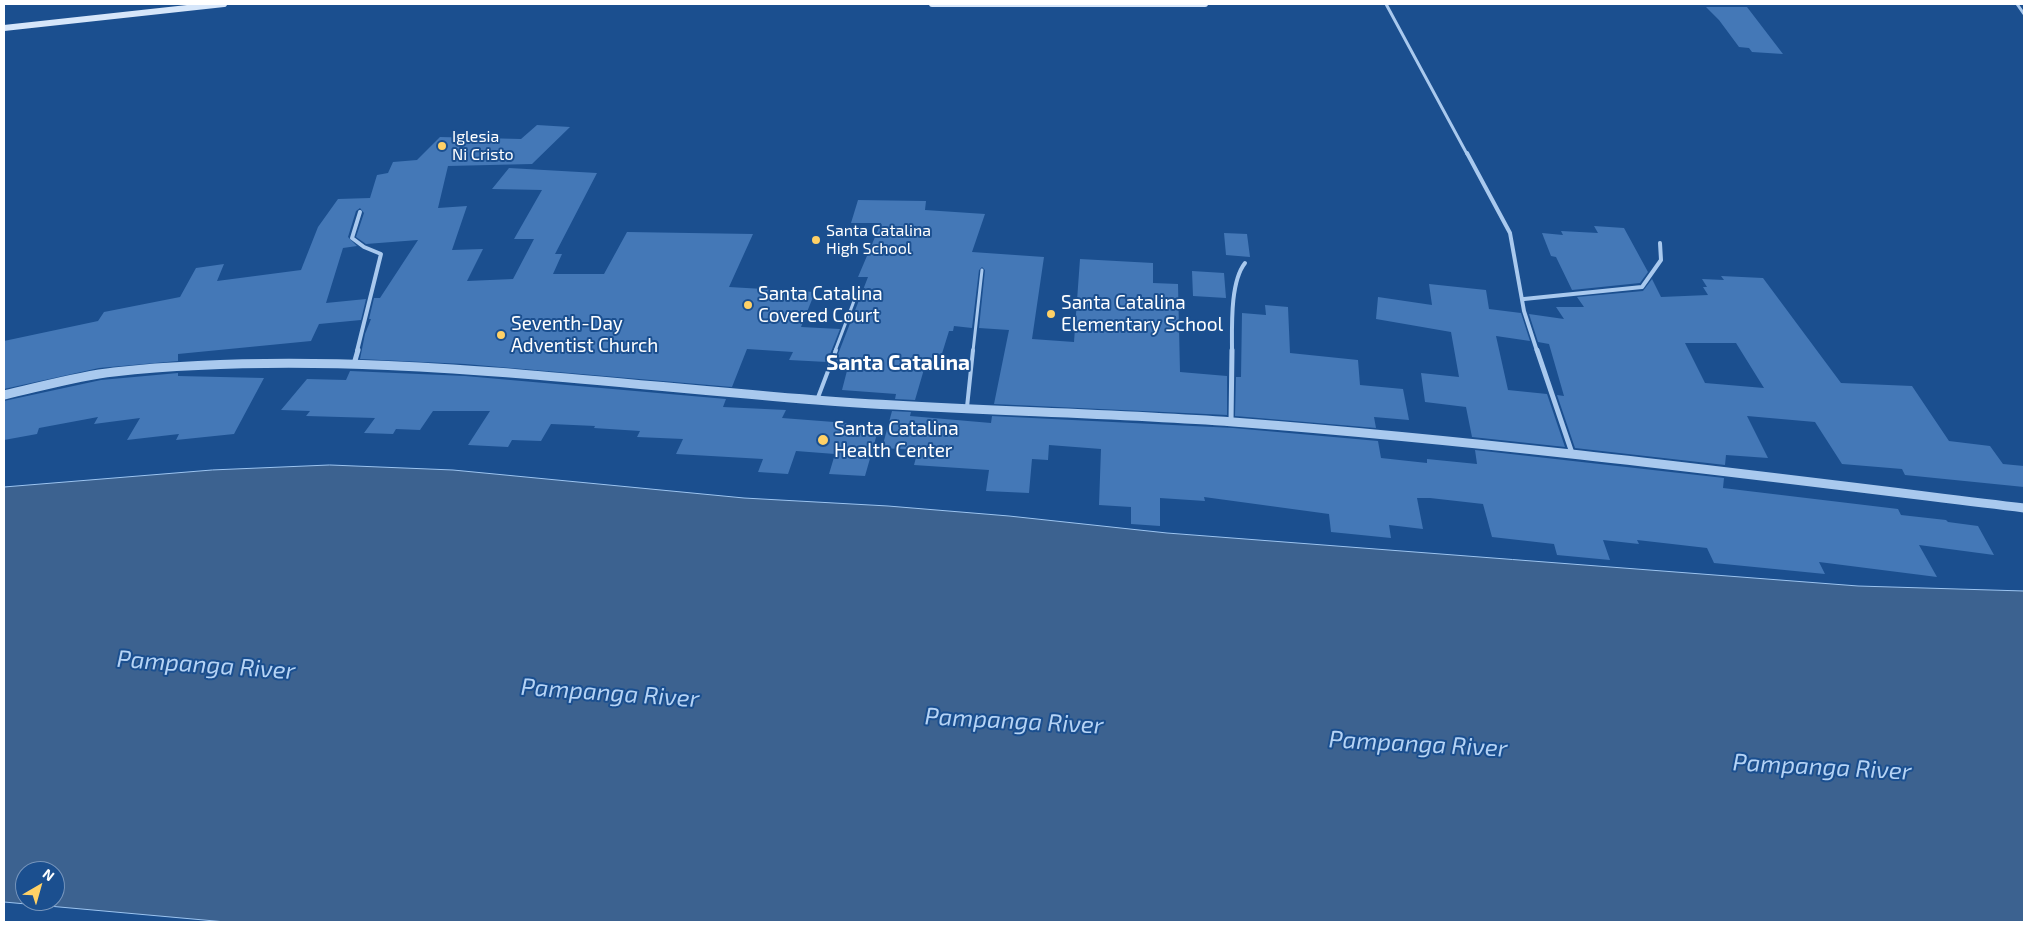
<!DOCTYPE html>
<html>
<head>
<meta charset="utf-8">
<style>
	body { margin:0 }
	#map { position:relative; width:2028px; height:926px; overflow:hidden; background:#1b4f8f; font-family:"Exo 2",sans-serif }
	canvas { display:block }
	.frame { position:absolute; inset:0; border:5px solid #fff; pointer-events:none }
	.north { position:absolute; left:15px; top:861px; width:50px; height:50px; box-sizing:border-box; background:#1b4f8f; border:1px solid #7695bc; border-radius:50%; rotate:38deg; font-size:14px; font-weight:700; line-height:20px; text-align:center; color:#fff }
	.north::after { content:''; display:block; margin:auto; width:18px; height:22px; background:#ffd166; clip-path:polygon(50% 0,100% 100%,50% 72%,0 100%) }
</style>
</head>
<body>
<div id="map">
<canvas width="2028" height="926"></canvas>
<div class="frame"></div>
<div class="north">N</div>
</div>
<script>
const context = document.querySelector('canvas').getContext('2d');
context.lineJoin = 'round';
function paint(path, color) {
  context.fillStyle = color;
  context.fill(path, 'evenodd');
}
function stroke(path, color, width, dash) {
  context.strokeStyle = color;
  context.lineWidth = width;
  context.lineCap = dash ? 'butt' : 'round';
  context.setLineDash(dash || []);
  context.stroke(path);
}
function write(font, color, halo, rows, align = 'center') {
  context.font = font + ' "Exo 2",sans-serif';
  context.lineWidth = 4;
  context.setLineDash([]);
  context.textBaseline = 'middle';
  context.strokeStyle = halo;
  context.fillStyle = color;
  for (const [text, x, y, turn = 0] of rows) {
    context.save();
    context.translate(x, y);
    context.rotate((+turn || 0) * Math.PI / 180);
    context.textAlign = isNaN(turn) ? turn : align;
    if (halo) context.strokeText(text, 0, 0);
    context.fillText(text, 0, 0);
    context.restore();
  }
}
const water = new Path2D(`
	M330,465L453,470L744,498L888,506L1009,516L1167,533L1858,586L2024,591V922H226L4,902V487L212,470ZM25,871H55V901H25Z`);
paint(water, '#3c6290');
stroke(water, '#9cc4f0', 1);
paint(new Path2D(`
	M1706,7H1747L1783,54L1752,52L1749,48L1739,47L1719,20Z
	M537,125L570,127L532,164L448,166L438,208L467,206L452,250L483,249L467,281L513,279L534,239H514L542,190L492,189L509,168L597,173L555,254H562L553,274H604L627,232L753,234L729,287L815,292L801,327L840,329L827,362L789,360L793,352L747,349L732,387L465,364L360,359L365,334L371,319H369L374,298H380L418,240L366,244L356,237L364,213L360,208L356,211L348,237L357,246L343,248L326,303L366,299L361,320L319,324L311,341L178,354V361L99,368L4,389V341L98,321L104,312L180,297L196,268L224,264L217,281L301,270L318,227L338,199L370,198L377,175L388,173L393,162L417,160L440,137L521,139Z
	M858,200L926,201L925,210L985,214L972,252L1044,257L1032,339L1074,342L1080,259L1153,263V283L1178,284L1180,372L1227,376V415L994,404L1009,330L979,328L985,270L982,267L979,270L972,328L954,326L953,331H949L940,360L927,359L915,400L895,399L896,394L842,390L849,363L835,362L868,277H858L881,223H851Z
	M1594,226L1624,228L1648,272L1640,283L1572,290L1556,257L1551,256L1542,233L1563,235L1561,231L1598,233Z
	M1224,233L1247,234L1250,257L1226,255Z
	M1192,271L1224,273L1226,298L1193,296Z
	M1721,276L1763,278L1841,383L1912,386L1949,441L1990,446L2003,464L2024,466V487L1905,475L1902,469L1842,464L1815,422L1747,416L1768,458L1726,455L1725,465L1575,448L1557,395L1564,396L1549,344L1538,342L1529,314L1564,319L1556,307H1584L1577,297L1643,291L1652,279L1661,297L1708,295L1703,287H1707L1702,279L1724,280ZM1685,343H1736L1764,388L1705,383Z
	M1429,284L1486,290L1489,309L1521,313L1530,341L1496,336L1508,390L1547,394L1565,447L1472,437L1466,407L1425,402L1421,373L1459,377L1451,332L1376,319L1378,297L1432,305Z
	M1265,305L1288,307L1290,353L1358,360L1360,385L1403,389L1409,420L1374,417L1376,428L1235,416L1236,377H1241L1242,313L1266,315Z
	M350,371L465,376L726,399L723,407L786,410L782,418L847,423L844,432L877,434L865,476L829,474L835,454L796,451L788,474L758,472L763,459L676,454L683,439L637,437L640,431L594,428L595,426L551,424L541,441L512,440L508,447L468,445L490,411H433L420,430L396,429L393,434L364,433L375,418L306,416L310,411L281,410L307,379L346,380Z
	M178,373V376L264,378L234,434L176,440L179,434L127,440L140,418L94,424L98,417L39,428L37,434L4,440V401L101,380Z
	M892,411L911,412L910,416L991,423L992,416L1233,428L1378,441L1381,458L1427,463V459L1477,464L1475,450L1724,478L1723,488L1898,509L1901,515L1946,520L1948,522L1978,526L1994,555L1919,545L1937,577L1819,562L1825,574L1714,563L1707,548L1637,540L1639,544L1603,540L1610,560L1557,555L1554,544L1492,537L1483,504L1430,498H1417L1423,529L1389,525L1391,538L1331,532L1329,514L1204,497L1205,501L1160,498V526L1131,524V507L1099,505L1101,449L1049,445L1048,460L1032,459L1029,493L986,491L989,470L914,465L918,450L882,448Z`), '#4478b7');
stroke(new Path2D(`
	M835,351L857,293
	M973,351L982,270`), '#a9c9ee', 3);
stroke(new Path2D(`
	M817,400L836,350
	M967,407L973,350`), '#a9c9ee', 4);
stroke(new Path2D(`
	M1386,4L1467,154
	M2017,4L2024,14`), '#a9c9ee', 3);
stroke(new Path2D(`
	M1467,153L1510,233L1524,311L1537,351
	M1524,299L1642,287L1661,260L1660,243
	M357,351L381,254L364,247L352,238L360,212
	M1232,351C1232,326 1230,282 1245,263`), '#a9c9ee', 4);
stroke(new Path2D(`
	M1537,350L1572,453
	M354,364L358,350
	M1231,422L1232,350`), '#a9c9ee', 5);
stroke(new Path2D(`
	M4,395C40,387 77,376 114,372C347,347 583,382 816,400C955,411 1094,412 1233,422C1498,442 1761,476 2024,508`), '#a9c9ee', 9);
stroke(new Path2D(`
	M932,4H1205
	M4,28L224,4`), '#d6e6fa', 6);
for (const [x, y, r, color] of [
	[442,146,5,"#ffd166"],
	[816,240,5,"#ffd166"],
	[748,305,5,"#ffd166"],
	[1051,314,5,"#ffd166"],
	[501,335,5,"#ffd166"],
	[823,440,6,"#ffd166"]
]) {
  const dot = new Path2D();
  dot.arc(x, y, r, 0, 2 * Math.PI);
  context.fillStyle = color;
  context.fill(dot);
  stroke(dot, '#1b4f8f', 2);
}
write('16px', '#fff', '#1b4f8f', [
	["Iglesia",452,137],
	["Ni Cristo",452,155],
	["Santa Catalina",826,231],
	["High School",826,249]
], 'left');
write('19px', '#fff', '#1b4f8f', [
	["Santa Catalina",758,294],
	["Covered Court",758,316],
	["Santa Catalina",1061,303],
	["Elementary School",1061,325],
	["Seventh-Day",511,324],
	["Adventist Church",511,346],
	["Santa Catalina",834,429],
	["Health Center",834,451]
], 'left');
write('bold 21px', '#fff', '#1b4f8f', [
	["Santa Catalina",898,363]
]);
write('italic 24px', '#b5d3f5', '#1b4f8f', [
	["Pampanga River",206,665,4],
	["Pampanga River",610,693,4],
	["Pampanga River",1014,721,3],
	["Pampanga River",1418,744,3],
	["Pampanga River",1822,767,3]
]);
</script>
</body>
</html>
